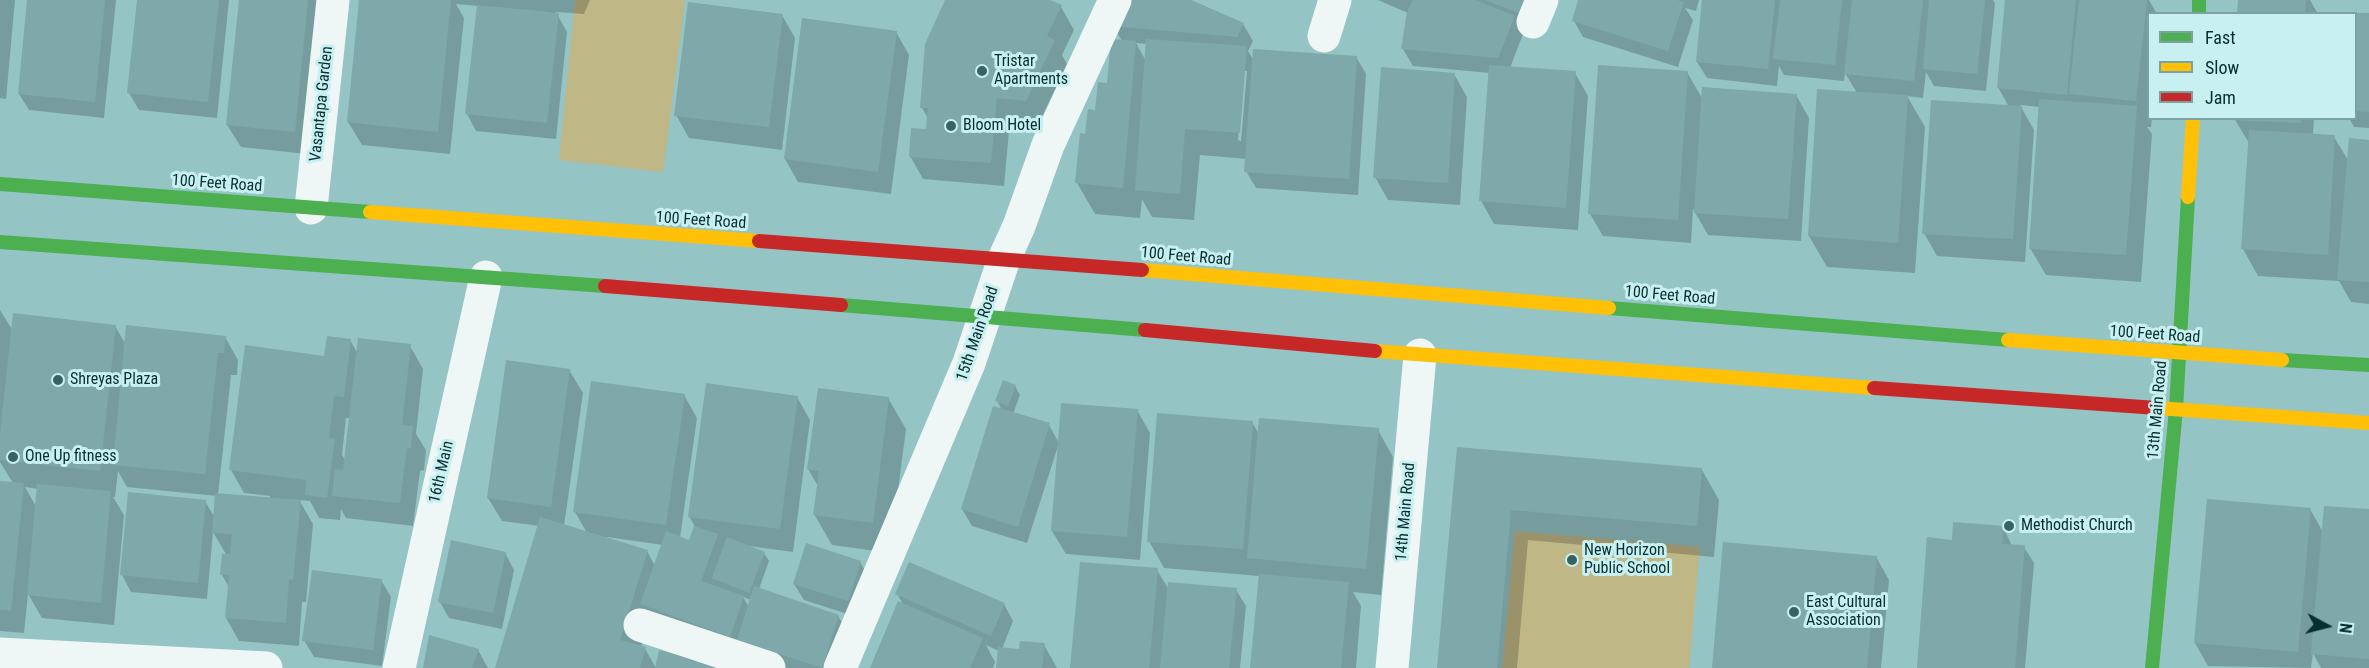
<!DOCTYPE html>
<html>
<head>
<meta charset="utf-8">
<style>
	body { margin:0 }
	#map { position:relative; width:2369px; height:668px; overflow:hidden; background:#95c4c5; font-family:"Roboto Condensed",sans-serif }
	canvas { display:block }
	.legend { position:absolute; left:2147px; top:12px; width:210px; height:108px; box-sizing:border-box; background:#c8f0f1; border:2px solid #7ba2a3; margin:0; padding:8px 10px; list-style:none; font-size:18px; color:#072e2f }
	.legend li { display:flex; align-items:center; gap:12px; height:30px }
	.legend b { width:30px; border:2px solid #7ba2a3 }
	.north { position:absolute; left:2297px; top:596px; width:60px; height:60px; -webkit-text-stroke:4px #c8f0f1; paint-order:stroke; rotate:97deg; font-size:16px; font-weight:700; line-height:24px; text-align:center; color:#072e2f }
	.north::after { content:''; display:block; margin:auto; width:21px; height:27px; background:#072e2f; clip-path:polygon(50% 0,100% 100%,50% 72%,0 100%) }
</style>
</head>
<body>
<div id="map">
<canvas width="2369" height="668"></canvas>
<ul class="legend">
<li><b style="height:8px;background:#4caf50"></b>Fast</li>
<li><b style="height:8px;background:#ffc107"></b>Slow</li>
<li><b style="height:8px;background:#c62828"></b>Jam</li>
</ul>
<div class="north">N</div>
</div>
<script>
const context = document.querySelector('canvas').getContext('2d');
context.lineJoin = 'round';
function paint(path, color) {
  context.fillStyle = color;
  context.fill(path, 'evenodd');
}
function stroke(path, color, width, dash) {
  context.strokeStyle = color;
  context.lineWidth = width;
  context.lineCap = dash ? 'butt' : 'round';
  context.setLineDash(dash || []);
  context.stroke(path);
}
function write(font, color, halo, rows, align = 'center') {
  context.font = font + ' "Roboto Condensed",sans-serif';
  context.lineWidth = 6;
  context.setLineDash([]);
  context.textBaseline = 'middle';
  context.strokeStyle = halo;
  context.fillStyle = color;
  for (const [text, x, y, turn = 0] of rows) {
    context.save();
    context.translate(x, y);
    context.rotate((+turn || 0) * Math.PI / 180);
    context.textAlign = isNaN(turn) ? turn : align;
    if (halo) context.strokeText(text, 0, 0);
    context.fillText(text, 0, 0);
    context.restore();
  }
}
paint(new Path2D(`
	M575,0H685L663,172L559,160Z
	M1515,531L1700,547L1689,668H1502Z`), '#c0b786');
paint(new Path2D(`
	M0,0H15L6,99L0,98Z
	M29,0H116L104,118L29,110L19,94Z
	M138,0H229L217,118L139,110L129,93Z
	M240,0H316L322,10L307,154L241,147L227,125Z
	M360,0H590L584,14L556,12L567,32L556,139L476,131L467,114L478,6L456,4L464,18L450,154L362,145L348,122Z
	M947,0H1046L1061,7L1074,30L1062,55L1067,64L1039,123L1010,120L1004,186L923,179L910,156L928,131L929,120L922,108Z
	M1126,0H1191L1243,24L1253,41L1248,51L1254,61L1356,57L1366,74L1358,195L1256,188L1246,171L1247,159L1200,155L1194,220L1152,217L1142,199L1140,218L1095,214L1077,183L1087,136L1109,85L1122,41L1113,26ZM1136,43L1147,44L1146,61ZM1243,71H1247L1241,141L1238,140Z
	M1378,0H1540L1523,34L1510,68L1575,73L1588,96L1578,230L1494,224L1481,201L1490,73L1413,66L1403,49L1408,13Z
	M1580,0H1699L1696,11L1685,8L1693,20L1678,67L1583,37L1574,21Z
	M1704,0H1993L1995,3L1986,91L1934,86L1926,72L1923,98L1907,96L1925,127L1915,273L1827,267L1809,236L1857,93L1845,73L1844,81L1784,75L1779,66L1777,86L1707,78L1697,62Z
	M2007,0H2079L2080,3L2081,0H2149L2157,14H2148V118H2152L2151,127H2147L2152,134L2141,282L2046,275L2030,248L2040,107L2020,105L2034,130L2025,262L1937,256L1924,233L2009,107L1998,87Z
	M2239,0H2310L2318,14H2239Z
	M2356,14L2369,15V128L2354,127L2349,118H2356Z
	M782,15L795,38L782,150L689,138L676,115Z
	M896,32L909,55L891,194L798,182L785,159Z
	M1687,72L1703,100L1796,95L1809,118L1801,241L1708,235L1693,209L1691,243L1603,236L1590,214Z
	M1454,74L1467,97L1460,205L1388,200L1375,177Z
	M2234,118H2314L2313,135L2334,137L2348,160L2369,141V304L2351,302L2339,281L2258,276L2243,249L2249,143Z
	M0,310L13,331L115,326L126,345L225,337L238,360L237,375H231L218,495L270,499V496L244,493L231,470L326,357L350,340L358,354L410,346L423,369L416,434L426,450L424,470L420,471L413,526L346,518L341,509L340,520L319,518L310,501L299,500L313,524L306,602H302L299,646L239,641L226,618L229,587L222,575L227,556L213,532L207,599L131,592L122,575L205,501L215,518L217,496L127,487L118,471L115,497H113L124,515L114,625L42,618L28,594L24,633L0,631V482L13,483L0,462V464ZM346,418H350L346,461L342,455ZM25,487L38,489L37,508Z
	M569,370L583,393L564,526L587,533L575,512L684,395L697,418L680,538L690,542L695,527L689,516L797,397L810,420L793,552L749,546L764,553L769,561L759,589L838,616L848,633L836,668H782L649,620L641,648L645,649L656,668H497L540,526L502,521L488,498ZM607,537L663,545L655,566L647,551L606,539ZM743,597L751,600L749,607Z
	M1015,386L1020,395L1013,414L1049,425L1059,443L1027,543L972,526L962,509L1002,410L997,401Z
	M888,398L906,429L890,553L832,545L814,514L818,486L808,469Z
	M1137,410L1150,433L1140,560L1066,554L1052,531Z
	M1252,422L1259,434L1378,430L1393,457L1381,595L1353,592L1361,606L1356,668H1252L1259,576L1164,568L1149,541Z
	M1458,448L1702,470L1719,500L1714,557L1528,540L1517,668H1439Z
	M2310,509L2323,532L2369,511V668H2321L2313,653L2311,668L2208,666L2195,643Z
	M2003,527L2012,546L2024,547L2034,563L2025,668H1918L1954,541Z
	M505,553L514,570L502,629L449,618L440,602Z
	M1876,557L1889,580L1881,668H1713Z
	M860,562L870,579L857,617L804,600L794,584Z
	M1157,570L1169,590H1236L1246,606L1240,668H1072Z
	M381,580L391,597L382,666L314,657L304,640Z
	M897,594L1004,604L1013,621L1002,649L1020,651L1044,645L1057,668H997L999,651L986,645L995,662L993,668H871L903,604Z
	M478,650L488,668H424Z`), '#0003');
paint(new Path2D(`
	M27,0H105L95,102L18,94Z
	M137,0H219L208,102L127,93Z
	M239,0H308L295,132L226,125Z
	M359,0H451L438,132L347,122Z
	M945,0H1050L1062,5L1047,36L1055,40L1026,101L997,98L991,163L909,157L911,128L926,129L928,108H920L925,44Z
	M1124,0H1191L1244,23L1237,37L1112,26Z
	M1413,0H1475L1515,16L1498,58L1401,49L1407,12Z
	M1485,0H1524L1519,13Z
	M1578,0H1677L1684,2L1668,51L1572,21Z
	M1702,0H1775L1768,69L1696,62Z
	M1780,0H1842L1835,65L1773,59Z
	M1852,0H1923L1914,81L1844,74Z
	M1929,0H1985L1977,74L1923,69Z
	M2005,0H2076L2067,95L1997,88Z
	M2079,0H2147L2136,101L2069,94Z
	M2238,0H2306L2305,14H2237Z
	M688,2L783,14L769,127L674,116Z
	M477,5L559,13L547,123L465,114Z
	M2356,13H2369V112L2356,111Z
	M802,18L897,31L878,172L784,159Z
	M1111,39L1136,41L1123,188L1075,183L1080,133L1085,134L1088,109L1095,110L1098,82L1107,83Z
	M1146,39L1247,46L1240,133L1185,129L1180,194L1135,190Z
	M1253,49L1357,56L1349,179L1244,172Z
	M1489,65L1576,71L1566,208L1479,201Z
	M1598,65L1688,71L1678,220L1588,214Z
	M1381,67L1455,73L1448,183L1373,178Z
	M1702,87L1797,94L1788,219L1694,213Z
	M1817,89L1908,95L1898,243L1808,236Z
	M2039,99L2137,106L2126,255L2029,249Z
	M1931,100L2022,106L2013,239L1922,234Z
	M2230,118H2301V123L2230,120Z
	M2249,130L2335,135L2328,255L2241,249Z
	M2349,138L2369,140V282L2337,280Z
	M13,313L116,325L100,471L0,460V434Z
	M126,325L226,336L224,353H218L205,474L113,465Z
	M327,336L351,339L344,397L334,396L329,438L335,439L327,498L305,495L306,480L229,470L245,345L324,356Z
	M358,338L411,344L402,425L413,426L411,448H407L400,503L332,496L335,469L343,470Z
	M506,360L570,369L551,507L487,498Z
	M1003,380L1016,385L1008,406L995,401Z
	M591,381L685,394L666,525L573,512Z
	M706,383L798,396L780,529L688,517Z
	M818,388L889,397L873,523L813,515L819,471L807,469Z
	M1061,403L1138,409L1127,537L1051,531Z
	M993,406L1050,423L1018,527L961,509Z
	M1157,413L1253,421L1243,549L1147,542Z
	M1259,418L1379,428L1366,569L1247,558Z
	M1457,447L1702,468L1697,526L1511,510L1497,668H1437Z
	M0,481L24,483L11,611L0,610Z
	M37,484L111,491L101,603L27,595Z
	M128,492L206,500L198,583L120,575Z
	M215,493L301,500L293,580L289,579L286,623L225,618L229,575H220L222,554H230L232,534L212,533Z
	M2207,499L2311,508L2298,652L2194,643Z
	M2324,506L2369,509V659L2311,654Z
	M540,517L648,550L620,640L646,647L640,668H495Z
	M1953,522L2004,526L2002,544L2025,545L2015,668H1917L1927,537L1952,540Z
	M694,526L718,534L701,581L744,596L730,637L640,604L666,531L689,540Z
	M727,537L765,552L749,593L712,578Z
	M451,540L506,552L493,613L438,602Z
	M1723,542L1877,556L1867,668H1712Z
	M806,543L861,561L848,601L793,584Z
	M909,562L1005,603L991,636L895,594Z
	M1080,562L1158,568L1149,668H1070Z
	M312,570L382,579L373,650L302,641Z
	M1259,574L1349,582L1341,668H1250Z
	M1168,582L1237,588L1229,668H1160Z
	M754,586L839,615L822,668L737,640Z
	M898,601L983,638L970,668H870Z
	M429,635L479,649L472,668H423Z
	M1020,641L1045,643L1042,668H996L998,647L1019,649Z
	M659,650L726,667V668H655Z`), '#7ea8a9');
stroke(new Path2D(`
	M1533,22L1542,0
	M1324,36L1335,0
	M311,208L333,0
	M640,625L769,668
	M0,654L266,668
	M399,668L486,277
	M840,668L969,363L1004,259L1019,226L1048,145L1115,0
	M1392,668L1420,355`), '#eff6f6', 33);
stroke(new Path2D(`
	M2199,0V14
	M0,184L370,212
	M0,242L605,286
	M841,305L1145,330
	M1609,308L2008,340
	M2282,360L2369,365
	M2152,668L2176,409L2188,197`), '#4caf50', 14);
stroke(new Path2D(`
	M2188,197L2193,118
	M370,212L759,241
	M1142,270L1609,308
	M2008,340L2282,360
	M1375,351L1874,388
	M2157,408L2369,423`), '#ffc107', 14);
stroke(new Path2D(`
	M759,241L1142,270
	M605,286L841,305
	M1145,330L1375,351
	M1874,388L2157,408`), '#c62828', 14);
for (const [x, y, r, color] of [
	[982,71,6,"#396264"],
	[951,126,6,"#396264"],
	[58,380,6,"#396264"],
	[13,457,6,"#396264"],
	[2009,526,6,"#396264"],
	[1572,560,6,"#396264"],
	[1794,612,6,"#396264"]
]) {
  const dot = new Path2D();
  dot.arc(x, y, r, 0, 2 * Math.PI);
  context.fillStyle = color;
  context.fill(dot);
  stroke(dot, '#c8f0f1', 2);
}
write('16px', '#072e2f', '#c8f0f1', [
	["Tristar",994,62],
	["Apartments",994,80],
	["Bloom Hotel",963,126],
	["Shreyas Plaza",70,380],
	["One Up fitness",25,457],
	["Methodist Church",2021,526],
	["New Horizon",1584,551],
	["Public School",1584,569],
	["East Cultural",1806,603],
	["Association",1806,621]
], 'left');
write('16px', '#072e2f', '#c8f0f1', [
	["Vasantapa Garden",322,104,-84],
	["100 Feet Road",217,184,4],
	["100 Feet Road",701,221,4],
	["100 Feet Road",1186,257,5],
	["100 Feet Road",1670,296,5],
	["15th Main Road",978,334,-71],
	["100 Feet Road",2155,335,4],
	["13th Main Road",2158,410,-85],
	["16th Main",442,472,-77],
	["14th Main Road",1406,512,-85]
]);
</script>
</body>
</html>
